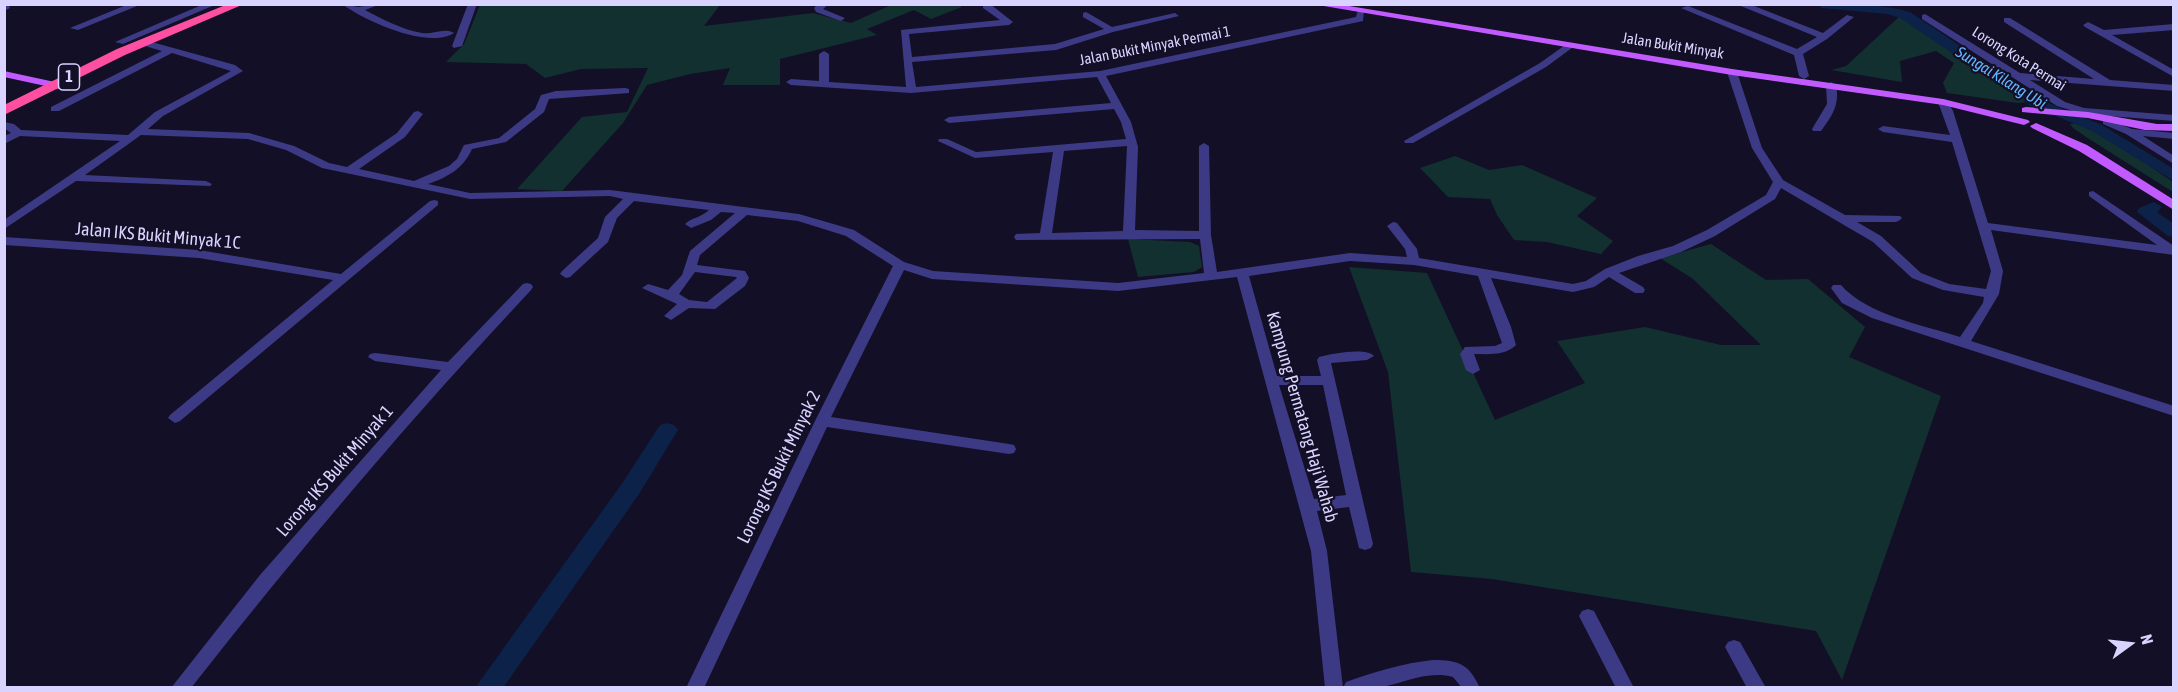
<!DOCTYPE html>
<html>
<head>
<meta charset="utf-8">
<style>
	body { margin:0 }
	#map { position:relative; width:2178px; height:692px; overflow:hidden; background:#130f26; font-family:"Asap Condensed",sans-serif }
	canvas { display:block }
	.frame { position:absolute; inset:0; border:6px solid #d9d4ff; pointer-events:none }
	.north { position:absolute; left:2100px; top:614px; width:60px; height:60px; -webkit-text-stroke:4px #130f26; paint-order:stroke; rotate:75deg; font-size:16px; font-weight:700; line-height:24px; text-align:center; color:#d9d4ff }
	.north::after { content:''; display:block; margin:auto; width:21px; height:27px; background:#d9d4ff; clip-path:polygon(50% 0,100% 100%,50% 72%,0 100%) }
</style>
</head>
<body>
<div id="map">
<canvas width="2178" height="692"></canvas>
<div class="frame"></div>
<div class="north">N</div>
</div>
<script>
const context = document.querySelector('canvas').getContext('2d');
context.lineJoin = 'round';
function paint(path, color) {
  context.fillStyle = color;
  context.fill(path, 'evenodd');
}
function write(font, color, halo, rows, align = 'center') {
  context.font = font + ' "Asap Condensed",sans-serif';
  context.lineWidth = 4.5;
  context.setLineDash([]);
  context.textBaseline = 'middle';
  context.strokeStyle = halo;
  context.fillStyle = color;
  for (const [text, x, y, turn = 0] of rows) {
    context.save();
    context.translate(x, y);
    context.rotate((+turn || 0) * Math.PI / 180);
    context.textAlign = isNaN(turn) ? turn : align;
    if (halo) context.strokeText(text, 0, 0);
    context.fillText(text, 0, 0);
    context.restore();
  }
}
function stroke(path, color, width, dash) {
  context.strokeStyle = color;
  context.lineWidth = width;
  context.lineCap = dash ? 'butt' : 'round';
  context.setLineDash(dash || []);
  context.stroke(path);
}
paint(new Path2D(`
	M956,4L962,7L931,19L914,10L867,29L877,35L780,59V85H723L730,68L690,74L647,85L623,123L562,191L517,189L582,117L627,112L648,68L581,69L545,78L526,64L446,62L464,44L480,5H720L704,26L813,13L851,23L891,5Z
	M1900,16H1901L2027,102L2018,103L1947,93L1943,83L1954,63L1936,51L1900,61L1902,82L1831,70L1846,66Z
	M2077,123L2097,130L2173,182V192L2086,137L2073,128L2070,124Z
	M1455,156L1489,170L1522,165L1597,198L1577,216L1613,241L1601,254L1547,242L1514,240L1497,215L1490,199L1448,197L1420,168Z
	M1128,239L1190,242L1199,246L1202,267L1194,272L1138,277Z
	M1711,244L1766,280L1808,279L1865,327L1849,357L1941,396L1842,680L1816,631L1492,579L1411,572L1388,372L1349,267L1427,273L1495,420L1585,383L1557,341L1645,327L1721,345H1761L1693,279L1660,258Z`), '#12302f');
paint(new Path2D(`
	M1816,4C1848,4 1879,3 1910,12L2039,99L2102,125L2174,169V181L2092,131L2029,105L1900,18L1887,14L1822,8Z
	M2154,202L2162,207L2157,212L2174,224V237L2168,236L2137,212L2139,208Z
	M667,423L674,425L678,430L639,494L503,688H475L623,482L660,425Z`), '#0c2248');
paint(new Path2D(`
	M129,4H142L78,30L70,28Z
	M204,4H217L123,44L115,42Z
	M342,4L358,7L381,4L365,10C382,19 403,30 422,33C432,35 445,27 454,33C428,50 363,20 342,4Z
	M468,4H477L462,46L454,48L452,46Z
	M818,4H829L823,9L845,18L841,21L816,12L814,8Z
	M983,4H990L1013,22L1009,25L909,34L912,57L1055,44L1104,29L1083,17V13L1086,12L1112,27L1175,13L1179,16L1113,32L1056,50L912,62L916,87L1100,71L1356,17L1358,10H1364L1363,21L1106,76L1131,122L1138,147L1135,230L1199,231V146L1204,143L1209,146L1211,235L1217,272L1350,253L1407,257L1405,249L1387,226L1393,222L1397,223L1417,249L1419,258L1573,284L1586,281L1605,269L1638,256L1673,246L1707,230L1766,195L1773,182L1752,148L1727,72L1732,69L1737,72L1762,148L1783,180L1845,215L1900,216L1902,218L1900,220L1896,222H1857L1881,236L1921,273L1949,284L1986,289L1991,271L1952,142L1883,132L1878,129L1883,126L1950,135L1938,102L1943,99L1947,100L1953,111L1988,223L2157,245L2089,196V192L2093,191L2174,246V255L1991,230L2003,271L1999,294L1971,341L2174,406V416L1872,318L1842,303L1831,288L1833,285H1841C1867,315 1923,325 1960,337L1983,303L1984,297L1943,290L1912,278L1873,242L1781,188L1775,199L1715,236L1681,252L1619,273L1643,287L1645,290L1643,293H1635L1609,277L1594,287L1573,292L1491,278L1511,327L1516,345C1505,356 1489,354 1474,354L1480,370L1473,374L1466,370L1460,354L1465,347L1495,346L1502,343L1478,276L1414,265L1350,261L1249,276L1277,376H1321L1317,360L1319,357C1332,354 1365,347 1374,356L1367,360L1331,363L1373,544L1371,548L1365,550L1359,548L1349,507L1317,511L1327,551L1343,688H1325L1311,551L1237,277L1118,291L932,279L904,270L831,417L1009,444L1014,445L1016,449L1014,453L1009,454L827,427L704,688H686L815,421L893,266L846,236L798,221L747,215L700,255L697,265L745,271L749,278L745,286L715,309L689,308L671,320L664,316L677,304L642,288L648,284L668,290L682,275L690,251L735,213L721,212L711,220L691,228L685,224C691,218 702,217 709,210L634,201L617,218L608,242L570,277L566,278L560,274L562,271L598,238L605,217L623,199L610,196L470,199L322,168L286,150L248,139L141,135L85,175L206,181L212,184L210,186L76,181L4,229V220L120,141L20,136L4,144V136L11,133L4,128V122L14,124L21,130L128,135L155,112L231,71L172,53L59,111H51V107L162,51L145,46L143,44L148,41L235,65L243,71L163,116L148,129L249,133L294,146L329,163L347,167L397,133L414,112L418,111L423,114L405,137L359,169L414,181L449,166L457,159L464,145L499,138L535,109L541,95L556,91L625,88L629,89V93L549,99L544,112L506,142L472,149C463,169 448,177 428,184L470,193L610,190L799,214L854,230L904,262L933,271L1118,283L1204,273L1200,239L1016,240L1014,237L1016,234L1040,233L1053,152L975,158L938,141L939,139H947L976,152L1126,139L1121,122L1114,109L949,123L944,120L949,117L1111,103L1097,77L911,93L791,85L786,82L791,79L819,81V54L824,51L829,54V82L906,87L901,30L1000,20L983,8ZM1127,146L1123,231L1052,233L1064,151ZM695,272L736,277L737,278L707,302L689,300L679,294ZM1279,385H1323L1346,495L1314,499Z
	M1736,4H1749L1823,33L1847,15L1854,17L1827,39L1803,54L1809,76L1804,79L1799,76L1794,55L1681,8L1688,6L1797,49L1817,37Z
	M4,5L9,6L10,8L4,11Z
	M1925,14L2020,73L2094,79L2004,22V18H2010L2110,80L2174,85V91L2030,80L2065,102L2084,108L2174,115V121L2083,114L2057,106L1922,19V15Z
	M2088,22L2104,30L2174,24V30L2112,35L2174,70V77L2085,27L2083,25Z
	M1568,43L1576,45L1546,67L1413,143H1405L1404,141L1540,63Z
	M1831,82L1836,85C1840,105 1832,116 1821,131H1813L1812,129L1827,104L1826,85Z
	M2107,119L2132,129L2174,133V139L2143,136L2174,156V164L2126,134L2103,124V120Z
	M434,200L438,201V205L180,421L175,423L168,418L170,415L333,280L199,258L4,245V237L199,250L341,274L430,201Z
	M527,283L531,284L533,287L531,290C412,417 299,550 191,688H171L260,575L441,370L375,361L368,357L370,354L375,353L448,362L523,284Z
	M1588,609L1594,611L1634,688H1616L1579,616L1582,611Z
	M1734,640L1740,642L1766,688H1747L1725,647L1728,642Z
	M1433,660C1459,660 1469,664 1480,688H1462L1453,677C1426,670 1403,684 1377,688C1366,689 1354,688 1343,688L1346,682C1374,672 1403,663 1433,660Z`), '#3d3a85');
paint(new Path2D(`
	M1312,4H1337L1732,69L1943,99L2028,120L2030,122L2024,125L1943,105L1732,75Z
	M4,71L64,84L69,87L64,90L4,77Z
	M2026,107L2088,112L2157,124H2174V131L2145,130L2088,118L2022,112V108Z
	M2036,123L2087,145L2174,200V210L2079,151L2032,128L2030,126Z`), '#c25bff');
paint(new Path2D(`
	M228,4H244L125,55L4,115V105L117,49Z`), '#ff4fa3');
write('15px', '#d9d4ff', '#130f26', [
	["Jalan Bukit Minyak Permai 1",1155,46,-11],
	["Jalan Bukit Minyak",1673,46,9],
	["Lorong Kota Permai",2019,59,32]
]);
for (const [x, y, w] of [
	[69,77,21]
]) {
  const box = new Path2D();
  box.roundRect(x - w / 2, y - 13, w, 26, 4.5);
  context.fillStyle = '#130f26';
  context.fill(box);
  stroke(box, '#d9d4ff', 1.5);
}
write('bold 16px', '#d9d4ff', null, [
	["1",69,77]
]);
write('italic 16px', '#62b6ff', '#130f26', [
	["Sungai Kilang Ubi",2001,78,32]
]);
write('18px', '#d9d4ff', '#130f26', [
	["Jalan IKS Bukit Minyak 1C",158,236,5],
	["Kampung Permatang Haji Wahab",1302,417,74],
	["Lorong IKS Bukit Minyak 2",779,467,-64],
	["Lorong IKS Bukit Minyak 1",335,471,-49]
]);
</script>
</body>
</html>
